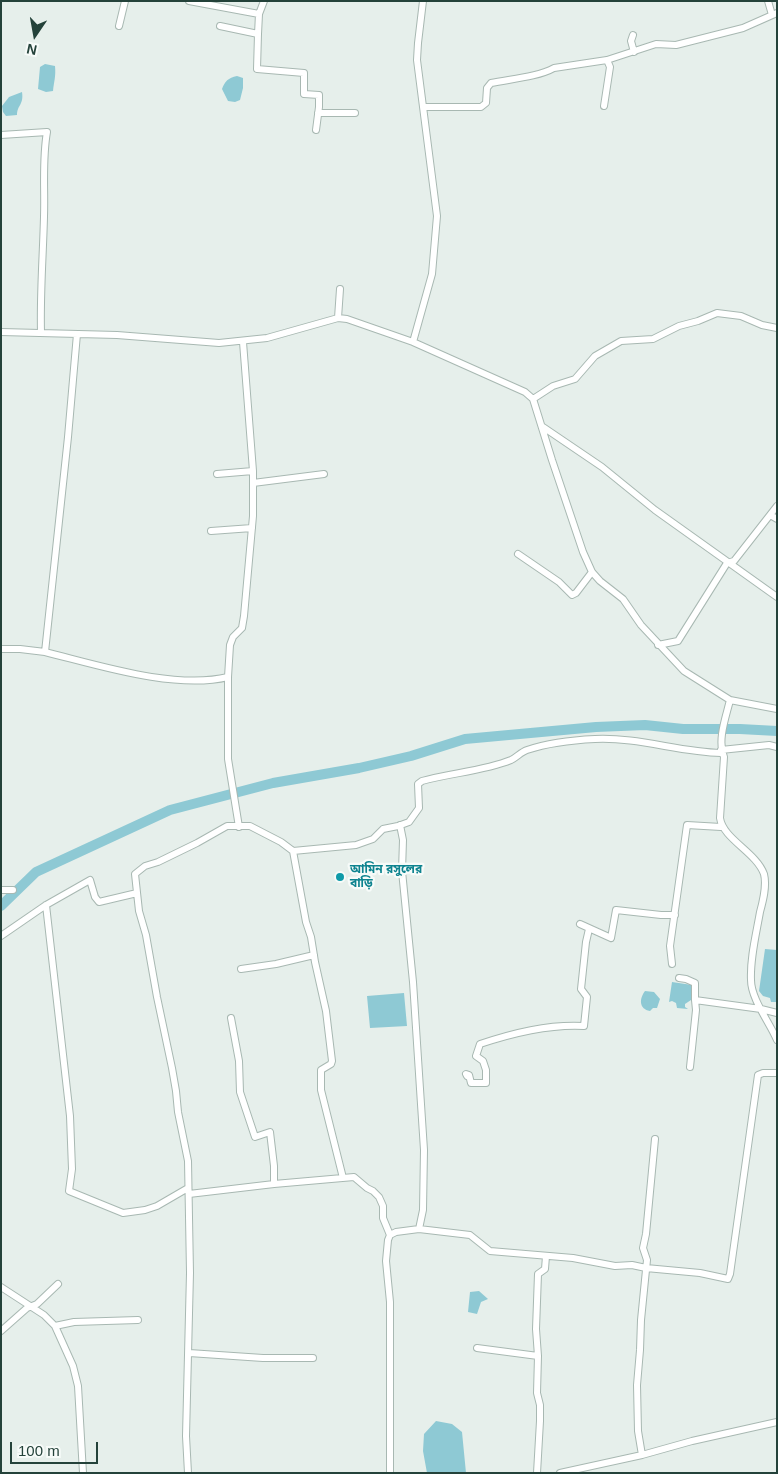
<!DOCTYPE html>
<html>
<head>
<meta charset="utf-8">
<style>
	body { margin:0 }
	#map { position:relative; width:778px; height:1474px; overflow:hidden; background:#e6efeb; font-family:Arial,sans-serif }
	canvas { display:block }
	.frame { position:absolute; inset:0; border:2px solid #24423a; pointer-events:none }
	.north { position:absolute; left:10px; top:10px; width:50px; height:50px; -webkit-text-stroke:4px #f7fbf9; paint-order:stroke; rotate:192deg; font-size:14px; font-weight:700; line-height:20px; text-align:center; color:#24423a }
	.north::after { content:''; display:block; margin:auto; width:18px; height:22px; background:#24423a; clip-path:polygon(50% 0,100% 100%,50% 72%,0 100%) }
	.scale { position:absolute; left:10px; top:1442px; width:88px; height:22px; box-sizing:border-box; border:2px solid #24423a; border-top:0; padding-left:6px; font-size:15px; line-height:18px; white-space:nowrap; color:#24423a; -webkit-text-stroke:4px #f7fbf9; paint-order:stroke }
</style>
</head>
<body>
<div id="map">
<canvas width="778" height="1474"></canvas>
<div class="frame"></div>
<div class="north">N</div>
<div class="scale">100 m</div>
</div>
<script>
const context = document.querySelector('canvas').getContext('2d');
context.lineJoin = 'round';
function paint(path, color) {
  context.fillStyle = color;
  context.fill(path, 'evenodd');
}
function stroke(path, color, width, dash) {
  context.strokeStyle = color;
  context.lineWidth = width;
  context.lineCap = dash ? 'butt' : 'round';
  context.setLineDash(dash || []);
  context.stroke(path);
}
function write(font, color, halo, rows, align = 'center') {
  context.font = font + ' Arial,"Noto Sans Bengali",sans-serif';
  context.lineWidth = 4.5;
  context.setLineDash([]);
  context.textBaseline = 'middle';
  context.strokeStyle = halo;
  context.fillStyle = color;
  for (const [text, x, y, turn = 0] of rows) {
    context.save();
    context.translate(x, y);
    context.rotate((+turn || 0) * Math.PI / 180);
    context.textAlign = isNaN(turn) ? turn : align;
    if (halo) context.strokeText(text, 0, 0);
    context.fillText(text, 0, 0);
    context.restore();
  }
}
paint(new Path2D(`
	M45,64L55,66C56,77 54,81 53,91L46,92L38,89L40,67Z
	M237,76L243,78V88L240,100L235,102L228,101L222,89C225,81 228,78 237,76Z
	M22,92C24,105 17,105 17,115L6,116L3,112L2,106L9,97Z
	M765,949L777,950V1002H771L770,998L763,996L759,991Z
	M672,982L692,985L691,1000L685,1004V1007L688,1009L677,1008L676,1003L672,1001L669,1002Z
	M645,991L654,992L660,999L657,1008H653L650,1011C639,1009 639,999 645,991Z
	M404,993L407,1026L370,1028L367,996Z
	M479,1291L488,1299L481,1302L477,1314L468,1312L470,1292Z
	M436,1421L452,1424L462,1432L466,1473H427L423,1451L424,1434Z`), '#8ec9d4');
stroke(new Path2D(`
	M1,906L36,872L170,810L273,783L359,768L411,756L465,739L596,727L645,725L683,729H740L777,731`), '#8ec9d4', 10);
const street = new Path2D(`
	M189,1L259,14L264,1
	M423,1L418,43L417,60L437,216L432,274L413,342L525,392L533,399L552,460L583,552L592,572L600,581L623,599L641,625L684,671L730,700C726,717 717,740 724,757L720,818C723,839 756,852 764,874C767,886 763,901 760,912C756,935 750,958 751,980C751,999 770,1023 777,1040
	M768,1L772,15
	M119,26L125,1
	M220,26L258,34L259,14
	M258,34L257,69L304,73V94L319,95V107L316,130
	M633,35L631,41L634,52
	M604,106L610,67L607,60
	M423,107H481L486,103L487,88L491,83C510,79 538,77 554,68L607,60L656,44L676,45L743,28L777,13
	M318,113H355
	M1,135L47,132C42,160 45,189 44,217C43,256 40,294 41,332
	M338,318L340,289
	M1,332L117,335L219,343L267,338L338,318L347,319L413,342
	M533,399L553,386L575,379L595,356L621,341L653,339L679,326L698,321L717,313L741,316L762,325L777,328
	M543,427L602,467L655,510L777,597
	M217,474L253,471
	M253,483L324,474
	M770,515L777,519
	M211,531L252,528
	M518,554L559,582L572,595L576,593L592,572
	M658,645L678,641L727,563L734,561L777,506
	M1,649H20L45,652L68,437L77,334
	M45,652C98,665 175,690 228,677
	M730,700L777,709
	M239,827L228,759V677L230,645L233,637L242,628L244,616L253,516V471L243,342
	M293,851L306,922L311,937L315,962L326,1011L332,1061L331,1064L321,1070V1090L343,1178
	M1,890H13
	M46,905L70,1116L72,1169L69,1191L123,1213L145,1210L157,1206L188,1188
	M580,924L611,938L616,910L661,915H675
	M1,936L46,905L90,880L95,897L99,902L137,893
	M672,964L670,946L687,825L721,827
	M241,969L276,964L314,955
	M679,978L686,979L695,983V1000L761,1009L777,1013
	M231,1018L239,1061L240,1092L255,1137L270,1132L274,1166V1184
	M690,1067L696,1010L695,1000
	M467,1076L466,1074L469,1075L471,1083H486V1070L483,1061L476,1056L480,1044C513,1033 548,1024 584,1026L587,997L581,989L586,942L589,929
	M189,1194L274,1184L354,1177L367,1188L373,1191L379,1197L383,1206V1218L390,1235
	M419,1229L470,1235L490,1251L573,1258L615,1266L632,1265L646,1268L700,1273L728,1279L730,1274L758,1075L763,1073H777
	M1,1287L44,1315L55,1326L74,1322L138,1320
	M55,1326L73,1366L78,1386L83,1473
	M1,1331L27,1308L37,1304L58,1284
	M477,1348L538,1356
	M189,1353L263,1358H313
	M642,1455L638,1431L637,1385L640,1350L641,1320L647,1260L643,1248L646,1234L655,1139
	M188,1473L186,1436L190,1273L188,1161L178,1112L176,1091L172,1068L157,997L146,935L139,911L135,874L145,866L158,862L197,843L227,826H250L281,842L293,851L356,845L373,839L383,829L398,826L409,822L419,808L418,784L422,781C450,773 484,771 511,760C517,757 521,752 527,750C548,743 574,740 595,739C638,737 679,752 721,753V750L769,745L777,747
	M390,1473V1302L386,1261L388,1240L390,1235L396,1232L419,1229L423,1210L424,1150L413,982L402,871L403,840L400,825
	M537,1473L540,1421V1405L537,1393L538,1356L536,1329L538,1274L545,1269L546,1256
	M560,1473L642,1455L692,1441L777,1422`);
stroke(street, '#a8b8b2', 8);
stroke(street, '#fff', 6);
for (const [x, y, r, color] of [
	[340,877,5,"#0f9aa8"]
]) {
  const dot = new Path2D();
  dot.arc(x, y, r, 0, 2 * Math.PI);
  context.fillStyle = color;
  context.fill(dot);
  stroke(dot, '#f7fbf9', 2);
}
write('bold 12px', '#0d838f', '#f7fbf9', [
	["আমিন রসুলের",350,870],
	["বাড়ি",350,884]
], 'left');
</script>
</body>
</html>
